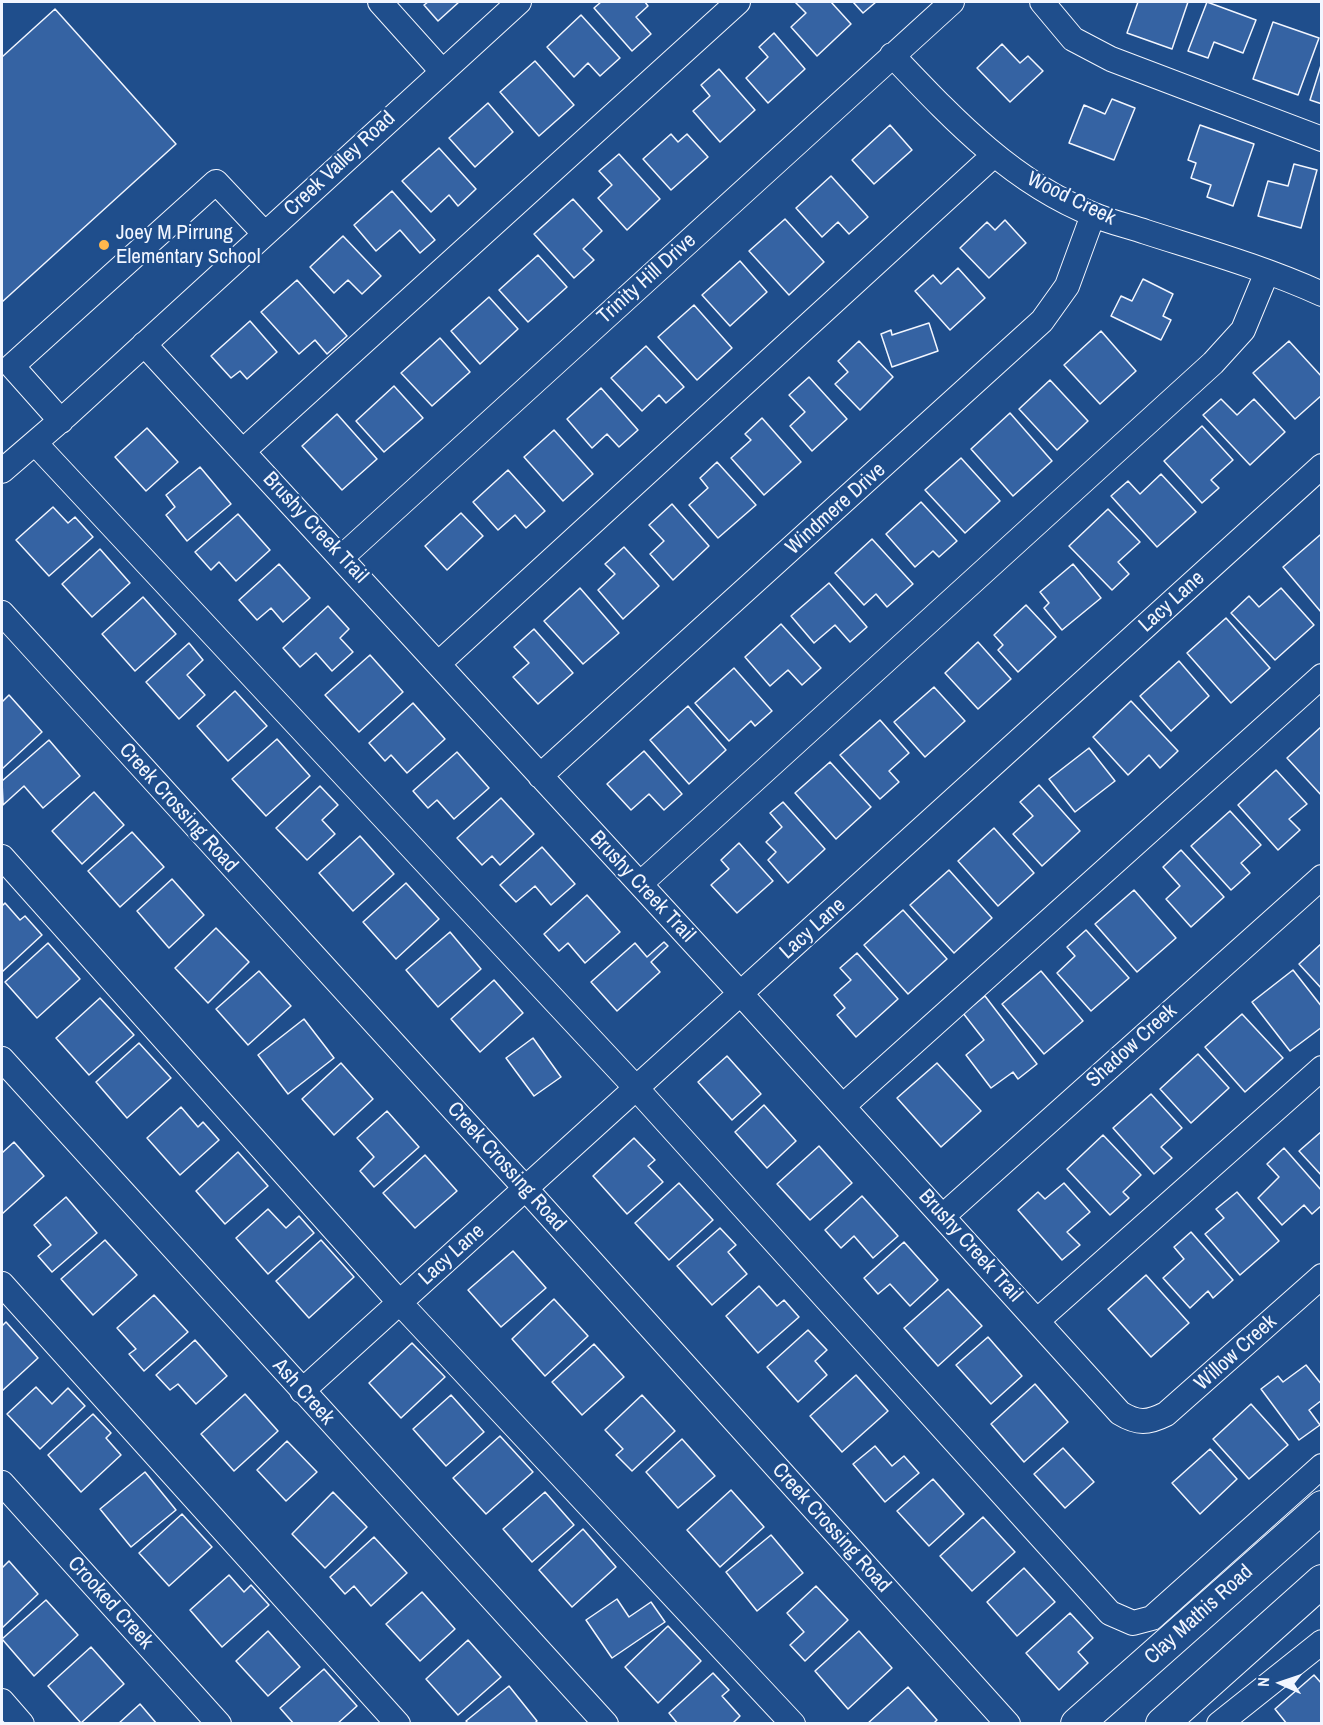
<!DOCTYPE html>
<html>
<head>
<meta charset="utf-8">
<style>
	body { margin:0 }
	#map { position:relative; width:1323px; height:1725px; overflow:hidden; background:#1f4e8c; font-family:"Archivo Narrow",sans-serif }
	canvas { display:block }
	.frame { position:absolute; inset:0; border:3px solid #f2f6ff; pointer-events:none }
	.north { position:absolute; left:1251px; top:1653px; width:60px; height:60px; -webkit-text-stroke:4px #1f4e8c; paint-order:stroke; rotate:273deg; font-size:16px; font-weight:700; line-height:24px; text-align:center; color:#f2f6ff }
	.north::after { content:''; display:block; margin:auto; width:21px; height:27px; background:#f2f6ff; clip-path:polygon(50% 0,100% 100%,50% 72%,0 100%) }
</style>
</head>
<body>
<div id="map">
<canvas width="1323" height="1725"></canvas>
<div class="frame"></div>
<div class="north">N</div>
</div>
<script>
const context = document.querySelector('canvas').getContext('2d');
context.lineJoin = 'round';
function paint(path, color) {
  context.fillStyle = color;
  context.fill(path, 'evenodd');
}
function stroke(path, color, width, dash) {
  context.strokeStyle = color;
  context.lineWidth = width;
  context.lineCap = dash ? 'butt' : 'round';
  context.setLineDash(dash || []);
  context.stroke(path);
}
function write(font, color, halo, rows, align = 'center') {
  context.font = font + ' "Archivo Narrow",sans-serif';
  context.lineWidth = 4.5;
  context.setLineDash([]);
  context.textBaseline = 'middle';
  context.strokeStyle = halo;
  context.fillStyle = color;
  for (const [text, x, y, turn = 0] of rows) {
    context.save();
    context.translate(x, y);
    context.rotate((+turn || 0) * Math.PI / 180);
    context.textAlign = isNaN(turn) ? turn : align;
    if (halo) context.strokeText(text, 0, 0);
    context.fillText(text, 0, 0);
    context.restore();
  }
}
const building = new Path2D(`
	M428,2H459L438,21L424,5Z
	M601,2H645L648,6L636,17L651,34L632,51L594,8Z
	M795,2H831L851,24L817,56L791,27L806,13Z
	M853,2H876L863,13Z
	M1138,2H1188L1172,49L1127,33Z
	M1207,2L1256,20L1243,53L1214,42L1208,58L1188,51Z
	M55,9L176,144L2,302V57Z
	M581,15L620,58L600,76L588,63L574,77L547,47Z
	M1273,22L1319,38L1298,95L1253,79Z
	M774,33L805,69L768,103L746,78L768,57L759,47Z
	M1002,44L1020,63L1028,56L1043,71L1010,102L977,68Z
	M535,61L574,105L539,136L500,92Z
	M1322,62V104L1310,100Z
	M719,69L755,110L720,142L693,111L710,96L701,85Z
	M1112,99L1135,108L1114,160L1069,143L1084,105L1105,114Z
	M488,103L513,132L475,167L449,138Z
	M890,125L912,150L874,184L852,160Z
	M1200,125L1254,144L1233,206L1207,197L1211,185L1191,178L1196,163L1188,160Z
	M671,134L678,142L687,134L708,157L671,190L643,159Z
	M439,148L476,189L458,206L449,195L431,212L402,181Z
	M619,154L660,199L627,230L598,198L612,185L599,171Z
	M1294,164L1317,170L1301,228L1258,216L1268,181L1288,186Z
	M831,176L868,217L849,234L838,222L822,237L796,208Z
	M392,191L435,240L420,253L400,230L376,251L354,225Z
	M573,199L602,231L583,249L594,260L574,278L534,234Z
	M785,219L824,262L789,295L749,251Z
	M1005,220L1026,243L989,278L960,248L987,222L995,230Z
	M343,236L381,276L362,294L348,280L334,293L310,267Z
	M538,255L567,287L528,322L499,290Z
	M740,261L767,292L730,326L702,295Z
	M958,268L985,298L950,330L915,291L933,275L941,284Z
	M1143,279L1173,294L1163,316L1171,320L1161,340L1111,316L1121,296L1132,301Z
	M297,280L347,336L327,354L315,340L299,354L261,312Z
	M489,297L518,329L480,364L451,331Z
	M694,305L732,348L697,380L658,337Z
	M250,321L277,352L247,379L240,371L231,378L211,356Z
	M929,323L938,351L892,367L881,334L891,330L892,335Z
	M1101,331L1136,371L1100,404L1064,365Z
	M440,338L470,372L432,406L401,373Z
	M859,341L893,377L860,410L835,384L848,372L838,361Z
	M1289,341L1322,377V395L1295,419L1253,373Z
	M646,346L684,387L666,403L659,395L642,411L611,378Z
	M809,377L847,419L812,451L790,426L805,412L789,395Z
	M1050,380L1088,421L1057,450L1019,409Z
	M394,386L423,418L384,452L356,421Z
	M601,388L638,430L619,447L607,434L592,448L567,419Z
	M1221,399L1237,415L1254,399L1285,432L1250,465L1203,415Z
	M1010,413L1052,461L1013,496L971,449Z
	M337,414L377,459L342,490L302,446Z
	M762,418L801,462L764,495L731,458L751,440L745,434Z
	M1202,426L1233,460L1211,480L1219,488L1202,503L1164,461Z
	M147,428L178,462L146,491L115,457Z
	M554,430L593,474L563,501L524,457Z
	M961,458L1000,501L965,533L925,490Z
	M717,462L756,505L718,538L689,505L708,488L700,478Z
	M200,467L231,504L187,541L166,515L175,507L166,495Z
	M508,470L545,511L526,528L515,515L498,530L473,502Z
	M1161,474L1196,512L1157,547L1111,496L1128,481L1140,494Z
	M921,502L957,541L939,557L933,551L915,567L886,534Z
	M672,504L709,546L673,580L650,554L664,541L649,525Z
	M53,507L68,523L75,517L93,537L49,576L16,540Z
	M1108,509L1140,542L1118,562L1129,574L1112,590L1069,546Z
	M461,513L483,536L447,570L425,546Z
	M238,514L270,550L236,581L219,562L211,570L195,552Z
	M1320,535L1322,537L1321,612L1283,567Z
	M872,539L913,584L887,607L876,594L864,605L835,573Z
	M624,547L659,586L623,619L598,590L615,574L605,564Z
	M100,549L130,583L92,617L62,584Z
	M279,564L310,598L283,622L271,608L257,620L239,600Z
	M1073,564L1101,598L1062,630L1044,608L1049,603L1040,592Z
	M829,583L867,627L850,642L835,625L814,643L791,616Z
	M580,588L619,633L583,664L544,621Z
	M1281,588L1314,625L1275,660L1231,613L1249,596L1259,607Z
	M143,597L176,634L135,671L102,634Z
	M1026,605L1056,637L1018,672L998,650L1003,645L994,635Z
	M328,606L349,629L340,638L353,652L332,671L316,653L300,667L283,648Z
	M1226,618L1270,668L1231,703L1187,653Z
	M781,624L821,668L802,685L788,670L770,686L745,657Z
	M534,629L573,673L538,704L513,677L529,663L514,647Z
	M978,642L1011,679L978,709L945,673Z
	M189,643L203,660L187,675L205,695L179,719L146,682Z
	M370,655L403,692L359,732L325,695Z
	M1179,661L1209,696L1171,731L1140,696Z
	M734,668L772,711L755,726L751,721L729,741L695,703Z
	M934,687L965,721L925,757L894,722Z
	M235,691L267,726L228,761L197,726Z
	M9,695L42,732L2,769V702Z
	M1131,701L1178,751L1160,768L1149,755L1128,775L1093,737Z
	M413,703L445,739L407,773L391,755L385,761L369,743Z
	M688,706L726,750L689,784L650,740Z
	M880,720L909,753L889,771L899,782L880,799L840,755Z
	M1322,726V796L1287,758Z
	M277,739L310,776L266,816L232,779Z
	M49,740L80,776L43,808L24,786L3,805L2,781Z
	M1089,748L1115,781L1075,812L1049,779Z
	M644,751L682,794L664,810L649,794L631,810L607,784Z
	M457,752L489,788L454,819L437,800L428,808L413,791Z
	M830,762L871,807L836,839L795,793Z
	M1276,770L1307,804L1289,819L1300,830L1278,850L1238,805Z
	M1039,785L1080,831L1042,866L1013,834L1033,816L1020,802Z
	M320,786L338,805L322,820L335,834L307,860L276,828Z
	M94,792L124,825L82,864L52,831Z
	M501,798L534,834L500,865L492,856L482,865L457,838Z
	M783,802L825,849L788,883L768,860L776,852L766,842L782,827L770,813Z
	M1230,811L1261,845L1241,863L1250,873L1231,890L1191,846Z
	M994,828L1034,873L998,906L958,861Z
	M132,832L164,867L120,907L88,871Z
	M360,836L394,874L353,911L319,873Z
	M739,843L773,881L737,913L711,885L729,869L721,860Z
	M542,847L575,884L551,905L535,886L516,902L500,885Z
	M1181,850L1224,897L1191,927L1166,899L1180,886L1163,867Z
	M949,870L992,918L954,953L910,905Z
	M172,879L204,915L169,948L137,911Z
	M406,883L439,919L396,959L363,922Z
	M1134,890L1176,938L1137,972L1095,924Z
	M587,895L620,932L585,963L568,943L559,951L544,934Z
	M5,903L20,920L25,916L42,935L2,972V906Z
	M903,910L947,959L908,994L864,945Z
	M216,928L249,962L208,1003L175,968Z
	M1086,930L1129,978L1091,1011L1057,973L1075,956L1067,947Z
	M450,932L481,969L438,1007L406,970Z
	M664,942L668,946L651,962L660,972L617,1011L591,982L635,943L647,957Z
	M48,943L80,979L37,1018L5,982Z
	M1322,943V989L1299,964Z
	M857,953L898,999L856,1037L837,1015L845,1008L834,995L851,980L840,968Z
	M1293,970L1322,1007V1027L1290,1051L1252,1002Z
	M259,971L291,1006L248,1045L216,1009Z
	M1041,971L1083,1021L1044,1054L1002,1004Z
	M494,980L523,1013L480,1052L451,1019Z
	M985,996L1037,1064L1018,1079L1013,1072L991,1088L966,1055L984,1040L963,1013Z
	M100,998L134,1035L89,1075L56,1038Z
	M1242,1014L1283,1058L1245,1092L1205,1047Z
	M304,1019L334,1058L288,1094L258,1055Z
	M533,1038L561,1077L534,1096L506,1058Z
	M139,1043L171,1078L127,1118L96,1082Z
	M1198,1054L1229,1088L1191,1123L1160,1089Z
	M727,1056L761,1094L732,1120L698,1082Z
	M341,1063L373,1099L334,1135L302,1099Z
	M937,1063L981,1111L941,1147L897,1098Z
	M1151,1094L1182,1128L1161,1147L1172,1158L1154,1174L1113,1128Z
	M764,1105L796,1141L767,1168L735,1132Z
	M181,1107L198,1127L203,1122L219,1140L180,1175L147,1138Z
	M387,1111L419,1147L374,1187L360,1171L374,1157L357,1138Z
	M1322,1131V1176L1299,1151Z
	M1103,1135L1141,1175L1123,1192L1129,1198L1110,1215L1067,1169Z
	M634,1138L655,1160L648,1166L663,1182L627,1214L593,1176Z
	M14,1142L44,1176L2,1214V1153Z
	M819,1146L852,1183L810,1220L777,1184Z
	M1284,1148L1322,1191V1205L1312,1214L1304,1205L1282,1225L1258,1198L1279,1177L1267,1164Z
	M238,1152L268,1186L225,1224L196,1191Z
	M425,1155L457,1191L415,1228L383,1193Z
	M679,1183L713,1220L669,1260L635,1223Z
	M1064,1183L1090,1212L1067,1232L1080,1245L1062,1260L1018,1210L1038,1192L1045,1199Z
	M1237,1192L1279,1241L1240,1275L1205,1234L1224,1218L1216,1209Z
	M862,1196L898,1236L873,1258L854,1236L841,1248L825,1230Z
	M66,1197L97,1233L52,1272L38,1256L51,1245L34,1225Z
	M268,1209L286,1228L299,1216L314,1233L268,1274L236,1238Z
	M720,1228L736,1245L728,1252L747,1274L712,1305L677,1266Z
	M1191,1232L1233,1280L1213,1298L1208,1291L1190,1308L1163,1278L1184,1259L1174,1247Z
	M105,1240L137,1275L93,1315L61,1279Z
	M321,1240L354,1277L309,1318L276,1281Z
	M904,1242L938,1280L910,1306L890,1284L878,1294L864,1278Z
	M513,1251L546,1288L501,1327L468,1290Z
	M1146,1275L1189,1323L1151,1357L1108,1309Z
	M759,1286L777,1306L784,1300L799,1317L758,1353L726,1316Z
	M948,1289L982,1326L938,1366L904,1328Z
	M154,1295L188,1332L144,1371L129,1354L136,1349L117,1328Z
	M554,1299L588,1336L545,1376L512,1339Z
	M6,1322L38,1358L2,1391V1326Z
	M808,1330L827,1350L815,1361L827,1375L798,1402L767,1367Z
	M988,1337L1022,1376L991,1404L956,1365Z
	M195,1340L227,1376L196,1404L178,1384L170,1390L156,1375Z
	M412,1343L445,1377L401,1418L369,1383Z
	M594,1344L624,1377L582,1415L552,1382Z
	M1306,1365L1322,1385V1400L1309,1410L1320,1425L1299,1440L1261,1389L1278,1376L1283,1382Z
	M856,1375L888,1411L842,1452L810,1416Z
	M1035,1384L1068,1422L1024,1462L991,1424Z
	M36,1387L52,1404L68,1388L85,1406L40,1449L7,1414Z
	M245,1394L278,1431L234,1471L201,1434Z
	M451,1395L484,1432L446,1466L413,1429Z
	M642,1395L675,1431L632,1471L616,1455L623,1449L605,1430Z
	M1251,1404L1288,1445L1249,1479L1213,1439Z
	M93,1414L111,1433L106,1438L121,1455L81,1492L48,1455Z
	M500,1436L533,1472L486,1514L453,1478Z
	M682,1439L715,1476L678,1508L646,1472Z
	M287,1441L317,1472L286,1501L257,1470Z
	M875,1446L892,1466L904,1456L919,1473L885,1502L853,1464Z
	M1063,1448L1094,1482L1065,1508L1034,1474Z
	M1210,1449L1237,1479L1200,1514L1172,1483Z
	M145,1472L176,1510L131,1547L100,1509Z
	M933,1479L964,1514L929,1546L897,1511Z
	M731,1490L764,1527L720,1567L687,1530Z
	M333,1492L367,1527L325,1568L292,1534Z
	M545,1492L574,1525L532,1562L503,1529Z
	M182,1514L212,1547L169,1586L139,1553Z
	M983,1517L1015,1552L972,1591L940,1556Z
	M583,1529L616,1567L572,1607L539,1570Z
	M771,1535L803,1573L757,1611L726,1572Z
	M374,1537L407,1573L371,1606L354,1586L345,1594L330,1577Z
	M9,1561L38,1594L2,1628V1568Z
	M1024,1568L1055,1602L1017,1636L987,1602Z
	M229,1575L244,1592L251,1585L269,1605L222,1647L190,1610Z
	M816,1586L848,1620L805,1661L790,1645L804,1632L787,1613Z
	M422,1592L455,1629L420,1661L386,1624Z
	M617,1599L629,1617L651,1602L665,1622L612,1658L586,1620Z
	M46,1600L78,1635L34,1676L2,1639Z
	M1070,1613L1093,1638L1078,1652L1088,1663L1059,1690L1026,1653Z
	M668,1626L701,1661L658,1703L625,1667Z
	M268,1631L300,1667L268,1696L236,1661Z
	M859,1631L892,1668L848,1709L815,1671Z
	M468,1640L501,1677L458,1715L426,1679Z
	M91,1647L124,1684L81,1723L48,1686Z
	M324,1669L357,1706L337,1724H294L280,1708Z
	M713,1673L729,1690L722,1696L740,1716L732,1724H678L669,1713Z
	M1314,1675L1322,1684V1724H1287L1275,1709Z
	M509,1686L537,1721L534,1724H469L466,1721Z
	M908,1687L937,1720L933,1724H867Z
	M140,1704L157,1724H118Z`);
paint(building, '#3563a3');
stroke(building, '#f2f6ff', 1.5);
const minor = new Path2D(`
	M380,2L441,70
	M1042,2L1073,39L1111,59L1322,139
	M892,55C952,118 1011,182 1094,215C1110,222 1128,226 1146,232C1205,251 1265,268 1322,294
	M144,344L741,994L1120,1413C1138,1424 1148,1423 1166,1414L1322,1276
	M61,421L12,366L216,182L264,233
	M35,443L637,1089L1110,1613L1133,1623L1152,1618L1322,1466
	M243,451L738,2
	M2,471L67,415L519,2
	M342,557L952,2
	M2,613L526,1189L1008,1724
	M438,664L994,155
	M540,776L1042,321L1067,286L1093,215
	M2,857L400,1303L793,1724
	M640,884L1213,363L1243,330L1267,272
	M2,1059L606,1724
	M843,1106L1322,676
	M943,1216L1322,877
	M2,1284L398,1724
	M1037,1321L1322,1068
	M302,1391L1322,466
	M2,1483L219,1724
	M2,1701L22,1724
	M1219,1724L1322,1642`);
const major = new Path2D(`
	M1077,1724L1322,1507
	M1162,1724L1322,1581`);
stroke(minor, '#f2f6ff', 26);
stroke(major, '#f2f6ff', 34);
stroke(minor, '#1f4e8c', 24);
stroke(major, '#1f4e8c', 32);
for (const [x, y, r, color] of [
	[104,245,6,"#ffb74d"]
]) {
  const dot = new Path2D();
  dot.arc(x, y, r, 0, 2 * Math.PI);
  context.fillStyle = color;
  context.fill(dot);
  stroke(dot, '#1f4e8c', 2);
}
write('21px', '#f2f6ff', '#1f4e8c', [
	["Creek Valley Road",340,164,-43],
	["Wood Creek",1071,199,26],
	["Trinity Hill Drive",647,279,-42],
	["Windmere Drive",836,509,-42],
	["Brushy Creek Trail",315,528,47],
	["Lacy Lane",1172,602,-42],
	["Creek Crossing Road",178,808,48],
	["Brushy Creek Trail",642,887,47],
	["Lacy Lane",813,929,-42],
	["Shadow Creek",1132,1046,-42],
	["Creek Crossing Road",506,1167,48],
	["Brushy Creek Trail",970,1246,48],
	["Lacy Lane",452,1255,-42],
	["Willow Creek",1236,1353,-42],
	["Ash Creek",303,1392,48],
	["Creek Crossing Road",831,1528,48],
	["Crooked Creek",110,1603,48],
	["Clay Mathis Road",1199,1615,-42]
]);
write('21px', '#f2f6ff', '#1f4e8c', [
	["Joey M Pirrung",116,233],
	["Elementary School",116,257]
], 'left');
</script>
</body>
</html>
